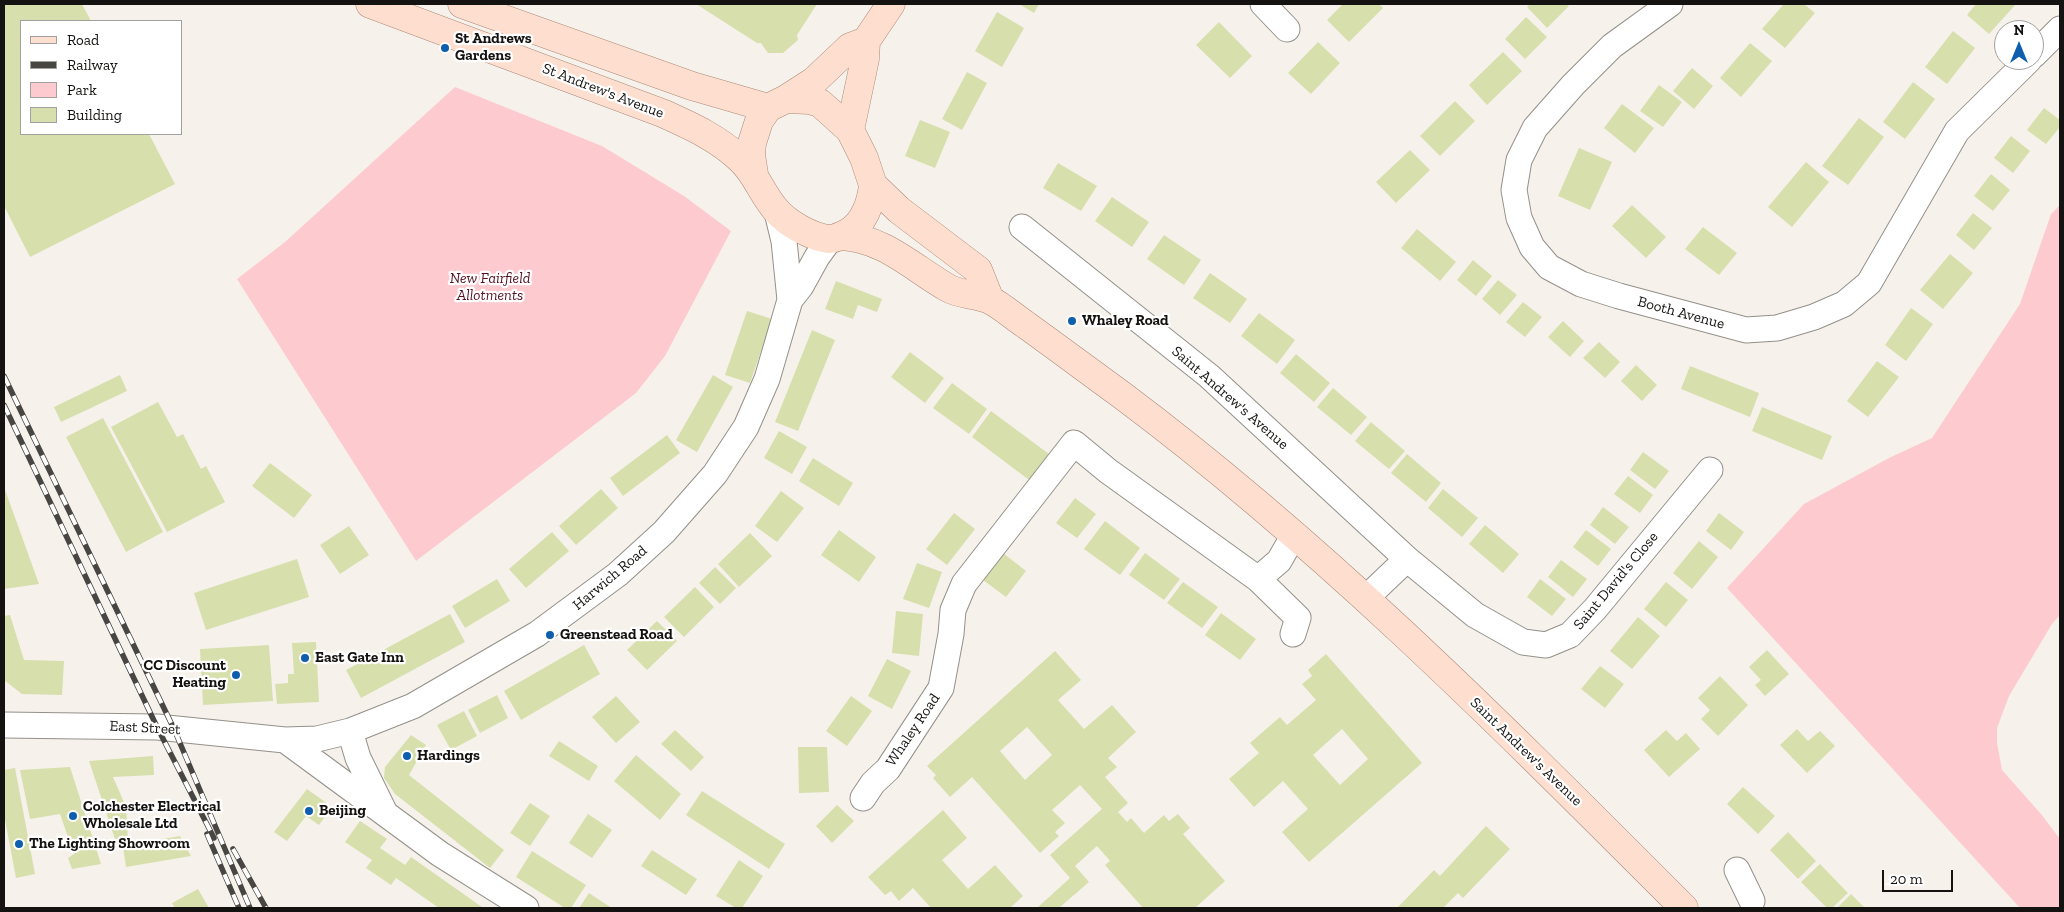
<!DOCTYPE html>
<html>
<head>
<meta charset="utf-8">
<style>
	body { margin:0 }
	#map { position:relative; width:2064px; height:912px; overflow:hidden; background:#f6f2eb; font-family:"Zilla Slab",serif }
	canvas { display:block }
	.frame { position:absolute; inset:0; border:5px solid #141311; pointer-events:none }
	.legend { position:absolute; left:20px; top:20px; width:162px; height:115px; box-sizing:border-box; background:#fff; border:1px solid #a1a1a0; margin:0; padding:6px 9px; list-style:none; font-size:15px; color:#141311 }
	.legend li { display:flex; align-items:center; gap:10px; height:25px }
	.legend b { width:25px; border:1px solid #a1a1a0 }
	.north { position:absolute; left:1994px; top:20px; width:50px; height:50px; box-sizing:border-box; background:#fff; border:1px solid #a1a1a0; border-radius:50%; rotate:0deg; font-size:14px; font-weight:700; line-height:20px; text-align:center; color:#141311 }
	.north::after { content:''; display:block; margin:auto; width:18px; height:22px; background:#0d5eac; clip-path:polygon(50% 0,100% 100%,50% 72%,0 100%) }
	.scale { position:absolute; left:1882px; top:870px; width:71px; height:22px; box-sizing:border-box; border:2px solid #141311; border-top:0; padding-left:6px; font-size:15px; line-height:18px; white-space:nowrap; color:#141311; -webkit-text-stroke:4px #fff; paint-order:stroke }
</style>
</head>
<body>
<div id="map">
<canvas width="2064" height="912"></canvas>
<div class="frame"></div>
<ul class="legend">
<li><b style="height:6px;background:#fedecf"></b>Road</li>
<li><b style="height:6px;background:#484643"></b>Railway</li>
<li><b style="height:14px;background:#fdcacf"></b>Park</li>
<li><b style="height:14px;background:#d7dfad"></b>Building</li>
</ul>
<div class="north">N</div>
<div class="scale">20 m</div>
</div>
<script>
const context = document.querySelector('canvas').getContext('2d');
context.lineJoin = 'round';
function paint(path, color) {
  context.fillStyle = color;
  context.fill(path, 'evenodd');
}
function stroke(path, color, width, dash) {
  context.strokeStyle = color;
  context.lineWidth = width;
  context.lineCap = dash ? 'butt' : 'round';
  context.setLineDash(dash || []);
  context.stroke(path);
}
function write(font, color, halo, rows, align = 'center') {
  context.font = font + ' "Zilla Slab",serif';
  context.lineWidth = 4.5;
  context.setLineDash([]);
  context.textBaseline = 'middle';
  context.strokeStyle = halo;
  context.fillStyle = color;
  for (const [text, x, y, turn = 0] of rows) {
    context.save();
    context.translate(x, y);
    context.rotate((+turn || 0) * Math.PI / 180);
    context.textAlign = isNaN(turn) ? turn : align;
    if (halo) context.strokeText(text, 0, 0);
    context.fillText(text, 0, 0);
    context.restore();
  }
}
paint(new Path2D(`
	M455,87L602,146L684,196L731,231L665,356L636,393L416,561L237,279L285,242Z
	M2060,205V615L2052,624L2009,696L1997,728V743L2002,770L2041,814L2060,839V908H2020L1727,588L1804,504L1889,458L1932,438L2020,304L2051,214Z`), '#fdcacf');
paint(new Path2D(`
	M4,4H82L91,21H21V134H149L175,184L30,257L4,206Z
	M696,4H817L797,35L798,40L783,53H768L761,43H757Z
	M1019,4H1039L1034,13Z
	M1343,4H1379L1383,8L1349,42L1327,20Z
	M1530,4H1566L1569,6L1547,28L1527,7Z
	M1784,4H1804L1815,13L1785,48L1762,29Z
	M1976,4H2016L1989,34L1967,15Z
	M997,12L1024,28L1002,67L975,51Z
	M1526,17L1547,37L1525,59L1505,39Z
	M1219,22L1252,56L1230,78L1196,45Z
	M1953,31L1975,48L1947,84L1925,67Z
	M1318,42L1340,63L1311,94L1288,73Z
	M1750,43L1772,61L1741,97L1720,78Z
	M1503,52L1522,71L1487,105L1469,85Z
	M1692,68L1713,86L1694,109L1673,91Z
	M967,72L987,83L962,130L942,119Z
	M1913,82L1935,99L1905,139L1883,122Z
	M1659,85L1682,102L1663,127L1640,111Z
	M1455,101L1475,121L1440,156L1420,136Z
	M1622,104L1654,128L1635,153L1604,128Z
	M2044,108L2060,120V127L2046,144L2027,130Z
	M1859,118L1884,137L1848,185L1822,166Z
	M920,120L950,132L935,168L905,156Z
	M2011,136L2030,151L2013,173L1994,158Z
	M1579,148L1612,162L1590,210L1558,196Z
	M1410,150L1430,170L1396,203L1376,182Z
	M1806,162L1829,182L1792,227L1768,207Z
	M1058,163L1097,186L1081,211L1043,188Z
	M1991,174L2010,190L1993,211L1974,196Z
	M1112,197L1149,222L1132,247L1095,221Z
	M1632,205L1666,237L1646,258L1612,226Z
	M1973,213L1992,228L1974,250L1956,235Z
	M1703,227L1737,253L1719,275L1685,249Z
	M1417,229L1456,262L1440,281L1401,248Z
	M1164,235L1201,260L1184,285L1147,259Z
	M1950,254L1973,273L1943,309L1920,290Z
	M1473,260L1492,276L1476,296L1457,280Z
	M1210,273L1247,299L1230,323L1193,298Z
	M1498,280L1517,295L1500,315L1482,299Z
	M836,281L882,299L877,312L858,305L853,319L825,309Z
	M1523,302L1542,317L1525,337L1506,322Z
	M1911,308L1933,324L1906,361L1885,345Z
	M747,311L772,319L750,383L725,375Z
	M1259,313L1295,340L1277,364L1241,336Z
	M1563,321L1584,341L1570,357L1548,337Z
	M812,330L835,340L798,431L775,422Z
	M1599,342L1620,362L1605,378L1583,358Z
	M910,352L944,378L925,403L891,377Z
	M1296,354L1330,383L1314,402L1280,373Z
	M1877,361L1899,377L1868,417L1847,401Z
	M1636,365L1657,385L1642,401L1621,381Z
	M1690,366L1759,393L1750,417L1681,389Z
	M120,375L127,391L61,422L54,407Z
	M713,375L733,387L697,452L676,440Z
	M952,383L987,409L969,434L933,408Z
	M1333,388L1367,417L1351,435L1317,407Z
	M158,402L177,437L183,434L201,469L206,466L225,502L167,532L111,427Z
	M1762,407L1832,436L1822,460L1752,431Z
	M991,411L1049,454L1029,480L972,437Z
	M103,418L163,532L126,552L66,437Z
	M1371,422L1405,451L1389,469L1355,441Z
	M779,431L807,447L792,474L764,458Z
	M667,435L680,453L623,496L610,478Z
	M1643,452L1669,471L1655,489L1630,470Z
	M1407,454L1441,483L1426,502L1391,473Z
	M813,458L853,483L839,506L799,481Z
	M270,463L312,495L294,518L252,486Z
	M1628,476L1653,495L1640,513L1614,494Z
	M4,487L39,584L4,589Z
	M601,489L618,508L576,545L559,526Z
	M1443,489L1478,518L1462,537L1428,508Z
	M781,491L804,508L777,542L755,526Z
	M1075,498L1096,514L1077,538L1056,523Z
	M1603,507L1629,527L1615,544L1590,525Z
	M954,513L975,529L947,565L926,549Z
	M1719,513L1744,532L1731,550L1706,531Z
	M1105,521L1140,548L1120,575L1084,549Z
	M1485,525L1519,554L1503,573L1469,544Z
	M349,526L369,555L340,574L320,545Z
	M839,530L876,557L859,582L821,555Z
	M1586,530L1611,549L1598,566L1573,547Z
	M552,532L569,551L526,588L509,569Z
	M750,533L772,556L739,587L718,564Z
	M1699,541L1718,557L1692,589L1673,573Z
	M1003,553L1026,571L1006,597L983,580Z
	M1145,553L1180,579L1164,600L1129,575Z
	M297,559L309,597L206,630L194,593Z
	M1561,560L1587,579L1573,597L1548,577Z
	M917,563L942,572L929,608L903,599Z
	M715,567L736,588L720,604L699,583Z
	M497,579L510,601L465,628L452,606Z
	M1540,579L1566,599L1552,616L1527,597Z
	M1183,582L1218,607L1202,628L1167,603Z
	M1666,582L1688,600L1666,627L1644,609Z
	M695,587L714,607L684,637L664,617Z
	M896,611L923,614L919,656L892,653Z
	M1221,613L1256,639L1240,660L1205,635Z
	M450,614L465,642L361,698L346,670Z
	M10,615L24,660L64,661L62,695L22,694L4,680V616Z
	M1638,617L1660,636L1632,669L1610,651Z
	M657,621L677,641L647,670L627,650Z
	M316,642L319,702L277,704L275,684L288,683V674H294L292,643Z
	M269,645L273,701L203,705L200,649Z
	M584,645L600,674L521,720L504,691Z
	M1767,650L1789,674L1765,696L1755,685L1761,680L1749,667Z
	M1055,651L1081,680L1058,700L1084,729L1112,705L1136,732L1108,758L1117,767L1105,777L1128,803L1118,812L1127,822L1131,818L1144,833L1164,815L1169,821L1178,814L1190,828L1183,834L1225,881L1195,908H1143L1105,865L1110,861L1097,846L1075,866L1089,882L1059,908H1037L1070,878L1050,855L1102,809L1080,785L1052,810L1065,823L1055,832L1059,836L1040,853L972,777L950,797L933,778L936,775L927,766ZM1027,727L1052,755L1025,780L1000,751Z
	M1326,654L1422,763L1309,862L1282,832L1308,809L1283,781L1254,807L1229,779L1259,753L1250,743L1280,717L1287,725L1316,700L1302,684L1312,676L1308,670ZM1342,729L1368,759L1340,785L1313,755Z
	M887,659L911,671L892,709L868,696Z
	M1600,666L1624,684L1605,708L1581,689Z
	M1720,676L1748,705L1718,736L1701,719L1710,710L1698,698Z
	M497,695L508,718L480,733L468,710Z
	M616,696L640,722L616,743L592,717Z
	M851,696L872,711L847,746L826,731Z
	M464,711L477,736L451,750L437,725Z
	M1797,729L1808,741L1820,731L1835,746L1807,773L1780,745Z
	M675,730L704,757L691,771L661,744Z
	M1666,730L1677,741L1686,733L1700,749L1669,777L1644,750Z
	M411,735L426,745L409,775L504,850L490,868L395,794L384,778L385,767Z
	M559,741L598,766L589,781L549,756Z
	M798,747H827L829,792L799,793Z
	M636,755L681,794L660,820L614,781Z
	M153,756L154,775L113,777L126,807L128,842H116L89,761Z
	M70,767L101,864L72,869L68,858L74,854L60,814L30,819L20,770Z
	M15,768L35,874L16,878L4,814V770Z
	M1743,787L1775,816L1758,834L1727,804Z
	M307,789L332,807L319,825L306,816L287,841L274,832Z
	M702,791L785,844L769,869L686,815Z
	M530,803L550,816L530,846L510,833Z
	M837,805L854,821L832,843L816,826Z
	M943,810L967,838L942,860L968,889L995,865L1023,896L1010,908H931L913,888L899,901L891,891L885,895L868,877Z
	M588,814L612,830L592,858L569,843Z
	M360,821L387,839L380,848L405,865L411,857L482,907V908H439L396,878L391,885L366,868L372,860L345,842Z
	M1486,826L1510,849L1463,898L1458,893L1443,908H1397L1434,870L1440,876Z
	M1788,832L1816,861L1798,879L1770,850Z
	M180,836L191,856L126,867L123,846Z
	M652,850L697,879L686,895L641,866Z
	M532,851L586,885L571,908H565L516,877Z
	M739,860L763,876L742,908H736L716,896Z
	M1820,864L1848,893L1832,908H1827L1801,882Z
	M198,889L209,908H175L172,903Z
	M589,893L601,901L612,908H579Z
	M1851,894L1865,908H1837Z`), '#d7dfad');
const minor = new Path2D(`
	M1263,4L1287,29
	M1670,4L1612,46L1573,85L1535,128L1519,160L1514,190L1519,218L1532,247L1549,267L1581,284L1619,296L1746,330L1777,328L1814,317L1844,304L1869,283L1957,131L2029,60
	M2034,55L2060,29
	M777,212L784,241L790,300
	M1022,227L1209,376L1407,559L1475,615L1523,642L1546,645L1570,635L1595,609L1710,470
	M1258,579L1298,618L1293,634
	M1366,598L1407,559
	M4,725L157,727L285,740L317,739L350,731L413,706L537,634L618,574L664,532L715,474L746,427L767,379L790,300L801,286L817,257L830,239
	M350,731L358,758L385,813
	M285,740L440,854L526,908
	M863,798L873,783L888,769L941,688L951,634L953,610L964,584L1074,443L1108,471L1258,579L1279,561L1294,535
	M1737,870L1752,901`);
const major = new Path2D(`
	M370,4L662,113C691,126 718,138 741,160C756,174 762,194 776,210C787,223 811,237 829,239C834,239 841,236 847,233C864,224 871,203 873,185
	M462,4L692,86L768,108
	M786,99L814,81L850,47L866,41
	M850,130L865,59L866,41L891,4
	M754,174L751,155L752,143L759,121L768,108L786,99L809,100L820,103L850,130L864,158L873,185L899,210L978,270L990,300
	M841,236C884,238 913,268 948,288C960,295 976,294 990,300C1002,306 1014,317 1026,325C1058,348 1090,372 1123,396C1326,548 1505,729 1684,908`);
stroke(minor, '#94908a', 27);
stroke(major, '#ab8978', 29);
stroke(minor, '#fff', 25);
stroke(major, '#fedecf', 28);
const rail = new Path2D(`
	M4,376L174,729L250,908
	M4,405L157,727L214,838
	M207,834L239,908
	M233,849L266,908`);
stroke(rail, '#484643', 5.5);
stroke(rail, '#fff', 4, [11]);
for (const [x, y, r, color] of [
	[445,48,5,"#0d5eac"],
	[1072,321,5,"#0d5eac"],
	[550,635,5,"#0d5eac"],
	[305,658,5,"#0d5eac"],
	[236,675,5,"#0d5eac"],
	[407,756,5,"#0d5eac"],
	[309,811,5,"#0d5eac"],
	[73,816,5,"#0d5eac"],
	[19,844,5,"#0d5eac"]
]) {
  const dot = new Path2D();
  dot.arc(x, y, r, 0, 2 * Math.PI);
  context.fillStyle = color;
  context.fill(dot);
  stroke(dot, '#fff', 2);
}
write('bold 15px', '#141311', '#fff', [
	["St Andrews",455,39],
	["Gardens",455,56],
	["Whaley Road",1082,321],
	["Greenstead Road",560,635],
	["East Gate Inn",315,658],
	["CC Discount",226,666,"right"],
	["Heating",226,683,"right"],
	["Hardings",417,756],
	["Colchester Electrical",83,807],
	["Wholesale Ltd",83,824],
	["Beijing",319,811],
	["The Lighting Showroom",29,844]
], 'left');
write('15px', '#141311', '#fff', [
	["St Andrew's Avenue",603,91,21],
	["Booth Avenue",1681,313,15],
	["Saint Andrew's Avenue",1230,398,41],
	["Harwich Road",610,578,-40],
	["Saint David's Close",1616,581,-50],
	["East Street",145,728,3],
	["Whaley Road",913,730,-56],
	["Saint Andrew's Avenue",1526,752,44]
]);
write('italic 15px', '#541221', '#fff', [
	["New Fairfield",490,279],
	["Allotments",490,296]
]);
</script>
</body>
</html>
